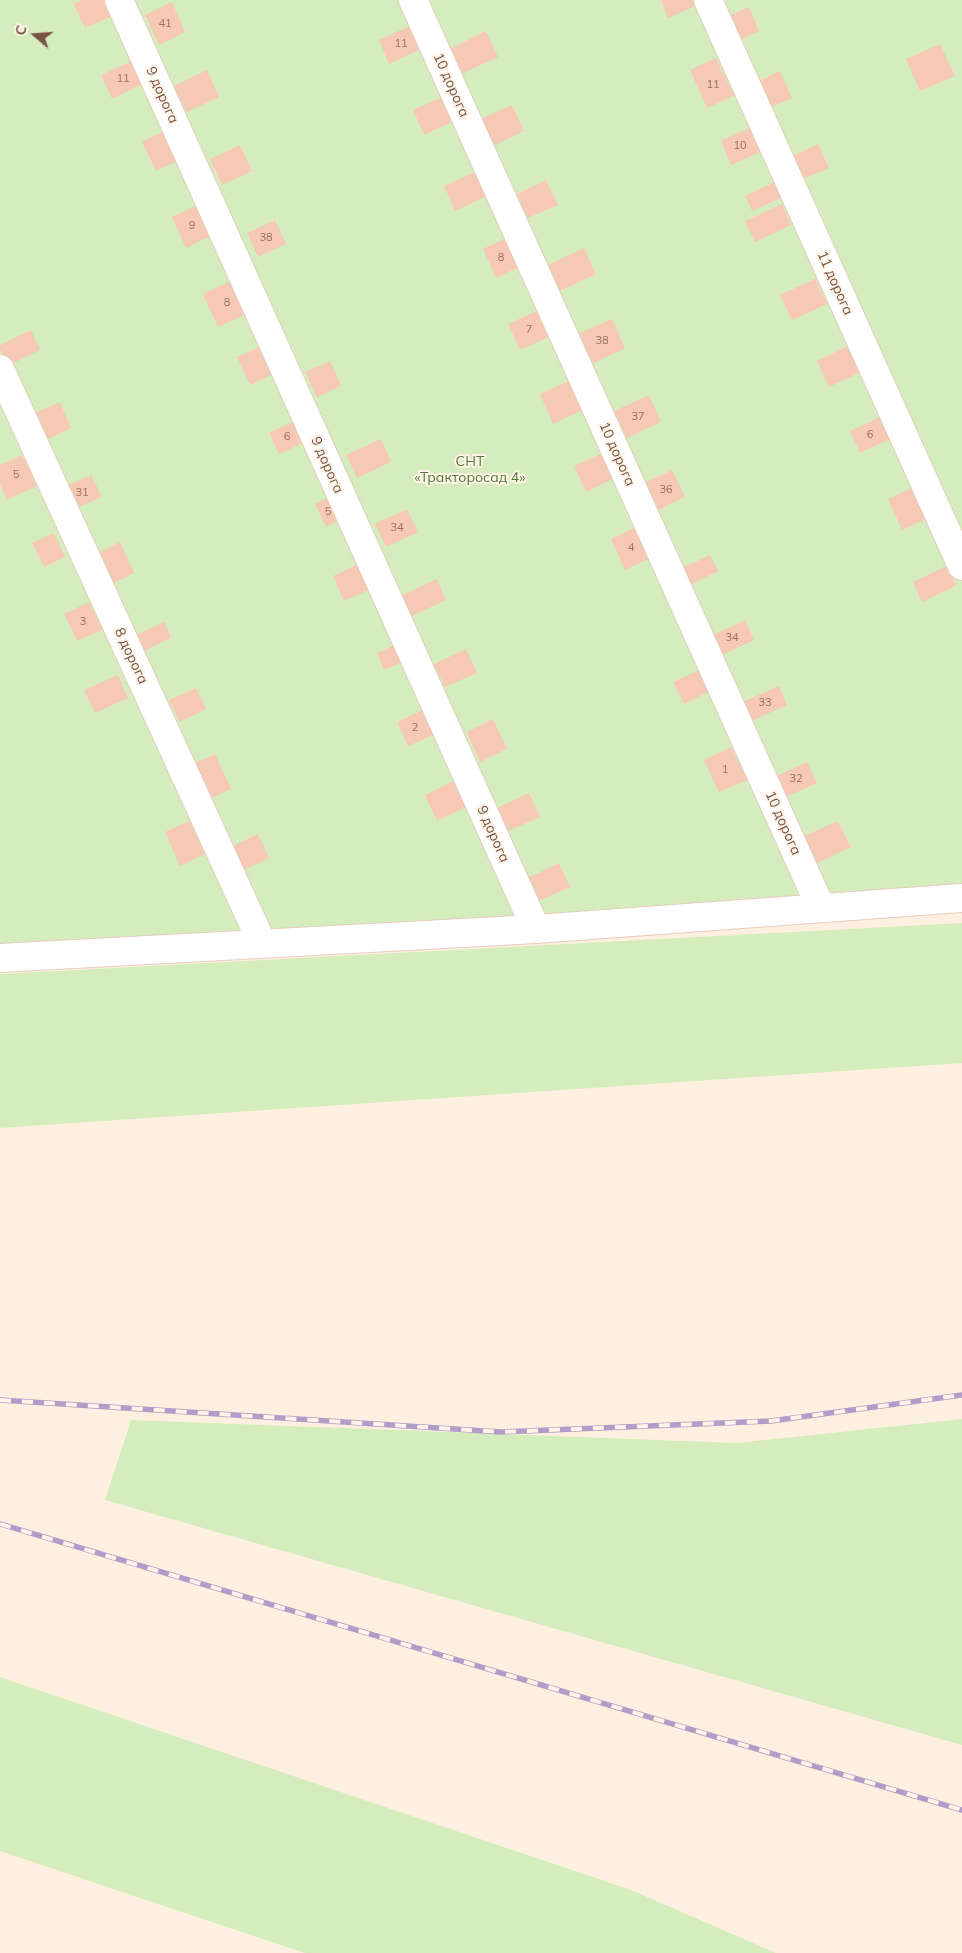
<!DOCTYPE html>
<html>
<head>
<meta charset="utf-8">
<style>
	body { margin:0 }
	#map { position:relative; width:962px; height:1953px; overflow:hidden; background:#fef0e0; font-family:Mulish,sans-serif }
	canvas { display:block }
	.north { position:absolute; left:10px; top:10px; width:50px; height:50px; -webkit-text-stroke:4px #fff4e8; paint-order:stroke; rotate:288deg; font-size:14px; font-weight:700; line-height:20px; text-align:center; color:#775245 }
	.north::after { content:''; display:block; margin:auto; width:18px; height:22px; background:#775245; clip-path:polygon(50% 0,100% 100%,50% 72%,0 100%) }
</style>
</head>
<body>
<div id="map">
<canvas width="962" height="1953"></canvas>
<div class="north">С</div>
</div>
<script>
const context = document.querySelector('canvas').getContext('2d');
context.lineJoin = 'round';
function paint(path, color) {
  context.fillStyle = color;
  context.fill(path, 'evenodd');
}
function stroke(path, color, width, dash) {
  context.strokeStyle = color;
  context.lineWidth = width;
  context.lineCap = dash ? 'butt' : 'round';
  context.setLineDash(dash || []);
  context.stroke(path);
}
function write(font, color, halo, rows, align = 'center') {
  context.font = font + ' Mulish,sans-serif';
  context.lineWidth = 4;
  context.setLineDash([]);
  context.textBaseline = 'middle';
  context.strokeStyle = halo;
  context.fillStyle = color;
  for (const [text, x, y, turn = 0] of rows) {
    context.save();
    context.translate(x, y);
    context.rotate((+turn || 0) * Math.PI / 180);
    context.textAlign = isNaN(turn) ? turn : align;
    if (halo) context.strokeText(text, 0, 0);
    context.fillText(text, 0, 0);
    context.restore();
  }
}
paint(new Path2D(`
	M0,0H962V911L0,967Z
	M962,923V1063L0,1128V974Z
	M962,1419V1745L105,1500L131,1420L737,1443Z
	M0,1677L631,1890L776,1953H305L0,1851Z`), '#d5edbd');
paint(new Path2D(`
	M82,0H111L117,14L85,28L74,4Z
	M661,0H692L695,6L668,18Z
	M172,2L185,32L159,45L145,15Z
	M749,7L759,31L734,43L723,19Z
	M412,25L423,48L389,64L379,40Z
	M486,31L498,57L461,74L449,49Z
	M940,44L955,76L920,91L906,59Z
	M716,58L734,96L707,108L690,70Z
	M134,60L145,83L112,99L101,75Z
	M207,70L219,97L187,112L174,86Z
	M780,71L792,98L769,108L757,82Z
	M443,97L454,121L424,135L413,110Z
	M512,105L524,131L493,146L480,119Z
	M749,128L760,152L731,165L721,141Z
	M166,130L179,160L156,171L142,142Z
	M818,144L829,168L803,179L792,156Z
	M240,145L252,171L222,185L210,159Z
	M477,171L489,195L455,211L444,186Z
	M546,180L558,205L528,218L517,194Z
	M774,182L781,198L752,211L745,196Z
	M782,204L791,225L755,242L745,221Z
	M198,205L212,235L186,248L172,217Z
	M275,220L286,244L258,257L247,233Z
	M506,238L519,267L496,278L483,249Z
	M584,248L596,274L560,291L548,265Z
	M235,279L250,312L218,327L203,294Z
	M815,279L827,304L792,320L780,295Z
	M539,310L551,336L520,350L508,324Z
	M612,319L625,348L592,364L578,334Z
	M31,330L40,350L7,366L0,350V345Z
	M264,345L277,372L250,385L237,357Z
	M848,346L861,372L829,387L817,361Z
	M330,361L341,386L317,397L305,372Z
	M568,381L582,410L553,424L540,394Z
	M649,395L661,422L627,438L614,411Z
	M60,402L71,428L48,439L35,413Z
	M880,417L890,439L860,453L850,431Z
	M296,420L306,442L279,454L269,433Z
	M381,439L391,462L357,478L346,455Z
	M605,452L617,477L586,492L574,466Z
	M22,455L37,486L7,500L0,484V465Z
	M672,470L685,497L659,510L646,482Z
	M91,475L102,497L72,510L62,488Z
	M914,487L928,518L902,530L888,499Z
	M331,496L342,519L326,527L315,504Z
	M407,509L418,532L386,547L375,524Z
	M638,526L652,557L625,570L611,539Z
	M54,533L65,557L44,567L32,543Z
	M120,542L134,573L110,585L96,554Z
	M710,555L718,571L690,585L682,568Z
	M363,562L375,587L344,601L333,576Z
	M947,566L956,586L922,602L913,582Z
	M437,579L446,600L412,616L402,595Z
	M89,602L102,630L77,641L64,614Z
	M745,620L754,640L720,656L711,636Z
	M164,622L171,638L139,653L132,637Z
	M399,643L407,660L384,670L377,653Z
	M466,649L477,673L445,687L434,664Z
	M700,670L710,691L684,704L673,682Z
	M118,675L128,698L95,713L84,690Z
	M779,686L787,705L752,721L743,702Z
	M196,688L206,709L180,722L169,700Z
	M422,710L434,735L408,746L397,722Z
	M493,719L507,749L480,762L467,732Z
	M731,747L747,780L719,792L704,760Z
	M215,754L231,789L205,801L189,766Z
	M807,762L817,783L786,797L776,776Z
	M454,781L466,807L437,821L425,795Z
	M529,793L540,817L508,831L497,808Z
	M189,821L205,854L180,866L165,832Z
	M838,821L851,847L815,864L802,837Z
	M258,834L269,858L240,872L229,848Z
	M559,863L570,887L532,904L522,881Z`), '#f6c9b5');
const minor = new Path2D(`
	M119,0L536,929
	M413,0L821,908
	M708,0L962,566
	M0,369L262,943
	M0,958L536,929L962,898`);
stroke(minor, '#e5cdbe', 30);
stroke(minor, '#fff', 28);
const rail = new Path2D(`
	M0,1400L501,1432L771,1421L962,1395
	M0,1524L962,1810`);
stroke(rail, '#b19ec8', 5.5);
stroke(rail, '#fff4e8', 4, [11]);
write('11px', '#977061', null, [
	["41",165,24],
	["11",401,44],
	["11",123,79],
	["11",713,85],
	["10",740,146],
	["9",192,226],
	["38",266,238],
	["8",501,258],
	["8",227,303],
	["7",529,330],
	["38",602,341],
	["37",638,417],
	["6",870,435],
	["6",287,437],
	["5",16,475],
	["36",666,490],
	["31",82,493],
	["5",328,512],
	["34",397,528],
	["4",631,548],
	["3",83,622],
	["34",732,638],
	["33",765,703],
	["2",415,728],
	["1",725,770],
	["32",796,779]
]);
write('14px', '#775245', '#fff4e8', [
	["10 дорога",451,85,66],
	["9 дорога",162,95,66],
	["11 дорога",835,283,66],
	["10 дорога",617,454,66],
	["9 дорога",327,465,66],
	["8 дорога",131,656,65],
	["10 дорога",783,823,66],
	["9 дорога",493,834,66]
]);
write('14px', '#527939', '#fff4e8', [
	["СНТ",470,462],
	["«Тракторосад 4»",470,478]
]);
</script>
</body>
</html>
